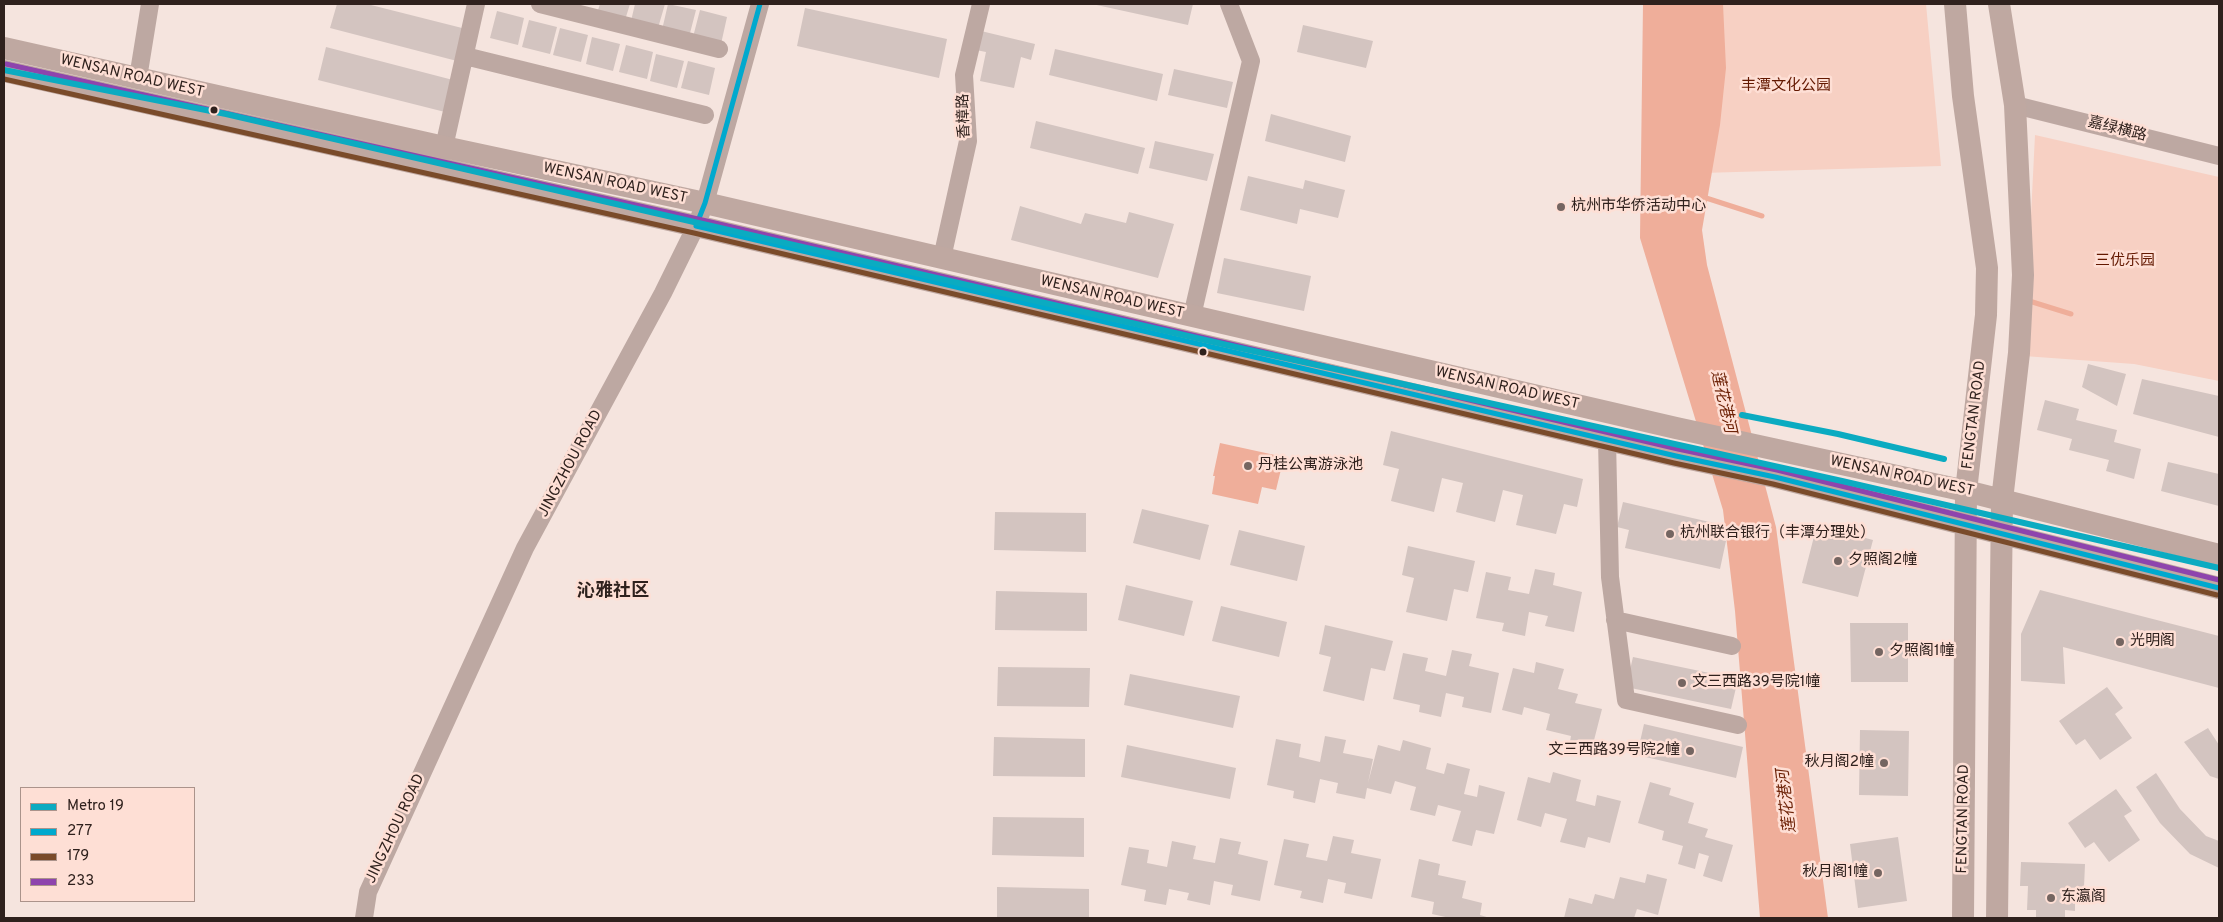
<!DOCTYPE html>
<html>
<head>
<meta charset="utf-8">
<style>
	body { margin:0 }
	#map { position:relative; width:2223px; height:922px; overflow:hidden; background:#f5e4de; font-family:Overpass,sans-serif }
	canvas { display:block }
	.frame { position:absolute; inset:0; border:5px solid #2f211d; pointer-events:none }
	.legend { position:absolute; left:20px; top:787px; width:175px; height:115px; box-sizing:border-box; background:#fedfd5; border:1px solid #ab938b; margin:0; padding:6px 9px; list-style:none; font-size:15px; color:#2f211d }
	.legend li { display:flex; align-items:center; gap:10px; height:25px }
	.legend b { width:25px; border:1px solid #ab938b }
</style>
</head>
<body>
<div id="map">
<canvas width="2223" height="922"></canvas>
<div class="frame"></div>
<ul class="legend">
<li><b style="height:6px;background:#0babc1"></b>Metro 19</li>
<li><b style="height:6px;background:#00a9ce"></b>277</li>
<li><b style="height:6px;background:#7a4b2a"></b>179</li>
<li><b style="height:6px;background:#8e44ad"></b>233</li>
</ul>
</div>
<script>
const context = document.querySelector('canvas').getContext('2d');
context.lineJoin = 'round';
function paint(path, color) {
  context.fillStyle = color;
  context.fill(path, 'evenodd');
}
function stroke(path, color, width, dash) {
  context.strokeStyle = color;
  context.lineWidth = width;
  context.lineCap = dash ? 'butt' : 'round';
  context.setLineDash(dash || []);
  context.stroke(path);
}
function write(font, color, halo, rows, align = 'center') {
  context.font = font + ' Overpass,"Noto Sans SC",sans-serif';
  context.lineWidth = 5;
  context.setLineDash([]);
  context.textBaseline = 'middle';
  context.strokeStyle = halo;
  context.fillStyle = color;
  for (const [text, x, y, turn = 0] of rows) {
    context.save();
    context.translate(x, y);
    context.rotate((+turn || 0) * Math.PI / 180);
    context.textAlign = isNaN(turn) ? turn : align;
    if (halo) context.strokeText(text, 0, 0);
    context.fillText(text, 0, 0);
    context.restore();
  }
}
paint(new Path2D(`
	M1703,4H1926L1941,166L1702,173Z
	M2035,135L2219,177V381L2134,364L2024,356Z`), '#f7d0c3');
paint(new Path2D(`
	M1643,4H1723L1726,68L1720,125L1702,230L1707,265L1776,527L1828,918H1760L1735,611L1723,510L1640,238Z
	M1220,443L1284,457L1276,490L1262,487L1258,504L1212,494L1215,476H1213Z`), '#efae9a');
stroke(new Path2D(`
	M1703,197L1762,216
	M2026,300L2071,314`), '#efae9a', 5);
paint(new Path2D(`
	M337,4H367L466,29L457,61L330,28Z
	M600,4H630L625,20L597,13Z
	M635,4H665L658,28L631,21Z
	M668,4L696,10L689,37L662,30Z
	M1092,4H1193L1188,25Z
	M805,8L947,39L939,78L797,46Z
	M700,10L727,17L721,44L693,37Z
	M497,11L524,18L518,45L490,38Z
	M529,20L557,27L550,54L522,47Z
	M1303,25L1373,41L1366,68L1297,52Z
	M560,28L588,35L581,62L553,55Z
	M981,31L1035,44L1031,60L1021,57L1014,88L980,81L986,52L976,50Z
	M592,37L620,44L613,71L586,64Z
	M626,45L653,52L647,79L619,72Z
	M326,47L453,80L445,112L318,80Z
	M1055,49L1163,74L1157,101L1049,75Z
	M656,54L684,61L677,88L650,81Z
	M688,61L715,68L709,95L681,88Z
	M1174,69L1233,82L1227,108L1168,95Z
	M1271,114L1351,136L1345,162L1265,141Z
	M1036,121L1145,148L1138,174L1030,148Z
	M1155,141L1214,154L1207,181L1149,168Z
	M1248,176L1303,189L1305,180L1345,190L1338,218L1300,209L1297,224L1240,210Z
	M1020,206L1081,224L1085,213L1126,223L1129,212L1174,224L1158,278L1011,240Z
	M1224,258L1311,276L1304,311L1217,293Z
	M2088,364L2126,374L2117,406L2082,387Z
	M2142,379L2219,396V437L2133,414Z
	M2045,400L2079,409L2076,420L2117,430L2114,442L2141,449L2134,479L2106,471L2109,460L2069,450L2072,439L2037,430Z
	M1391,431L1583,479L1577,507L1564,504L1556,534L1516,525L1523,495L1503,490L1495,522L1456,512L1463,483L1442,478L1434,512L1391,501L1399,469L1383,465Z
	M2168,462L2219,474V506L2161,491Z
	M1623,502L1714,523L1711,537L1726,541L1720,569L1625,548L1629,530L1617,527Z
	M1142,509L1209,525L1200,560L1133,543Z
	M995,512L1086,513V552L994,550Z
	M1817,525L1873,540L1858,597L1802,583Z
	M1239,530L1305,546L1297,581L1230,565Z
	M1408,546L1475,561L1468,592L1454,589L1447,621L1406,612L1414,578L1402,575Z
	M1535,569L1555,573L1553,585L1582,592L1574,632L1545,626L1548,616L1529,612L1525,636L1502,631L1504,623L1476,618L1486,572L1511,577L1508,590L1529,594Z
	M1126,585L1193,601L1184,636L1118,620Z
	M2040,590L2219,636V688L2063,647L2065,684L2021,681V634Z
	M996,591L1087,593V631L995,630Z
	M1221,606L1287,622L1279,657L1212,641Z
	M1850,623H1908V682H1851Z
	M1325,625L1393,641L1385,671L1371,668L1364,701L1323,691L1331,657L1319,654Z
	M1452,650L1472,654L1469,666L1499,673L1491,713L1462,707L1464,697L1446,693L1441,717L1419,712L1420,705L1393,699L1403,653L1428,658L1425,671L1446,676Z
	M1633,657L1738,679L1731,709L1626,687Z
	M1536,662L1564,669L1558,689L1578,694L1575,703L1602,709L1591,752L1569,747L1571,736L1546,730L1550,714L1524,707L1522,715L1502,710L1513,668L1534,673Z
	M998,667L1090,668L1089,707L997,706Z
	M1130,674L1240,696L1233,728L1124,705Z
	M2107,687L2123,708L2115,714L2132,738L2100,760L2085,739L2076,745L2059,721Z
	M1644,724L1743,747L1736,778L1637,755Z
	M2208,728L2219,745V779L2210,776L2184,742Z
	M1860,730L1909,731L1908,796L1859,795Z
	M1325,736L1346,740L1343,753L1373,759L1368,783L1378,745L1400,751L1403,740L1431,748L1426,769L1444,774L1447,763L1470,769L1464,794L1477,797L1479,785L1505,792L1494,834L1476,830L1472,846L1452,841L1461,811L1438,805L1435,816L1410,810L1416,787L1395,781L1391,794L1367,788L1365,799L1336,793L1338,783L1320,779L1315,803L1293,798L1294,791L1267,785L1276,739L1301,744L1299,757L1320,762Z
	M994,737L1085,739V777L993,776Z
	M1127,745L1236,768L1230,799L1121,777Z
	M1553,772L1581,780L1576,801L1595,806L1597,795L1621,801L1610,843L1588,837L1585,848L1560,842L1567,819L1545,813L1541,827L1517,820L1528,777L1550,783Z
	M2156,773L2180,809L2206,836L2219,841V868L2190,854L2160,823L2136,787Z
	M1650,782L1671,788L1669,795L1694,803L1688,823L1708,829L1705,837L1733,845L1722,882L1703,876L1709,856L1699,853L1695,869L1678,864L1683,846L1662,840L1664,831L1638,823Z
	M2116,789L2132,811L2124,816L2140,840L2109,862L2094,842L2085,848L2068,823Z
	M993,817L1084,818V857L992,855Z
	M1333,836L1354,840L1351,853L1381,859L1372,899L1344,893L1346,883L1328,879L1323,903L1300,898L1302,891L1274,885L1284,839L1309,844L1306,857L1327,861Z
	M1898,837L1907,901L1858,908L1850,844Z
	M1220,838L1241,842L1238,854L1268,861L1260,901L1231,895L1233,885L1214,881L1210,905L1187,900L1189,893L1169,889L1166,905L1144,901L1146,890L1121,885L1129,847L1149,850L1147,863L1167,867L1172,841L1196,846L1193,859L1215,863Z
	M1419,859L1440,864L1438,875L1466,881L1462,898L1482,903L1480,915L1490,918H1450L1432,914L1434,902L1411,897Z
	M2021,862L2085,864L2084,887H2075V911L2065,910V918H2036V910H2027L2028,886H2020Z
	M1647,874L1667,879L1658,915L1637,909L1634,918H1564L1569,898L1592,904L1595,894L1614,899L1620,877L1645,883Z
	M997,887L1089,889V918H997Z`), '#d3c4c0');
stroke(new Path2D(`
	M540,4L719,49
	M465,56L705,115
	M138,78L150,4
	M2015,105L2219,156
	M444,147L476,4
	M942,258L968,141L964,75L981,4
	M1192,316L1251,61L1229,4
	M1607,440L1610,577L1626,700L1738,725
	M1615,620L1732,646
	M364,918L368,892L525,548L663,293L696,226L705,203L760,4`), '#bda8a2', 18);
stroke(new Path2D(`
	M1955,4L1963,96L1987,268L1986,315L1966,491L1963,918
	M4,48L444,147L705,203L1676,428L1966,491L2219,555
	M4,71L696,226L1676,456L1775,477L2219,588
	M1997,918L2002,500L2019,353L2023,275L2015,105L1999,4`), '#bfa8a1', 22);
stroke(new Path2D(`
	M696,226L1676,456L1775,477L2219,588
	M696,226L705,203L760,4`), '#00a9ce', 5);
stroke(new Path2D(`
	M4,79L694,233L1674,463L1773,484L2217,595`), '#7a4b2a', 5);
stroke(new Path2D(`
	M6,64L698,219L1678,449L1777,470L2219,580`), '#8e44ad', 5);
stroke(new Path2D(`
	M4,70L226,114L1240,348L1842,481L2219,568
	M1742,415L1838,434L1944,459`), '#0babc1', 6);
for (const [x, y, r, color] of [
	[214,110,4.5,"#2f211d"],
	[1561,207,5,"#746561"],
	[1203,352,4.5,"#2f211d"],
	[1248,466,5,"#746561"],
	[1670,534,5,"#746561"],
	[1838,561,5,"#746561"],
	[2120,642,5,"#746561"],
	[1879,652,5,"#746561"],
	[1682,683,5,"#746561"],
	[1690,751,5,"#746561"],
	[1884,763,5,"#746561"],
	[1878,873,5,"#746561"],
	[2051,898,5,"#746561"]
]) {
  const dot = new Path2D();
  dot.arc(x, y, r, 0, 2 * Math.PI);
  context.fillStyle = color;
  context.fill(dot);
  stroke(dot, '#fedfd5', 2);
}
write('15px', '#2f211d', '#fedfd5', [
	["WENSAN ROAD WEST",132,77,13],
	["香樟路",965,116,-92],
	["嘉绿横路",2117,130,14],
	["WENSAN ROAD WEST",615,184,12],
	["WENSAN ROAD WEST",1112,298,13],
	["WENSAN ROAD WEST",1507,389,13],
	["FENGTAN ROAD",1975,415,-83],
	["JINGZHOU ROAD",571,464,-62],
	["WENSAN ROAD WEST",1902,477,12],
	["FENGTAN ROAD",1964,819,-89],
	["JINGZHOU ROAD",396,829,-65]
]);
write('15px', '#631800', '#fedfd5', [
	["丰潭文化公园",1786,87],
	["三优乐园",2125,262]
]);
write('15px', '#2f211d', '#fedfd5', [
	["杭州市华侨活动中心",1571,207],
	["丹桂公寓游泳池",1258,466],
	["杭州联合银行（丰潭分理处）",1680,534],
	["夕照阁2幢",1848,561],
	["光明阁",2130,642],
	["夕照阁1幢",1889,652],
	["文三西路39号院1幢",1692,683],
	["文三西路39号院2幢",1680,751,"right"],
	["秋月阁2幢",1874,763,"right"],
	["秋月阁1幢",1868,873,"right"],
	["东瀛阁",2061,898]
], 'left');
write('italic 16px', '#6e2308', '#fedfd5', [
	["莲花港河",1722,402,77],
	["莲花港河",1788,801,-97]
]);
write('bold 18px', '#2f211d', '#fedfd5', [
	["沁雅社区",613,592]
]);
</script>
</body>
</html>
